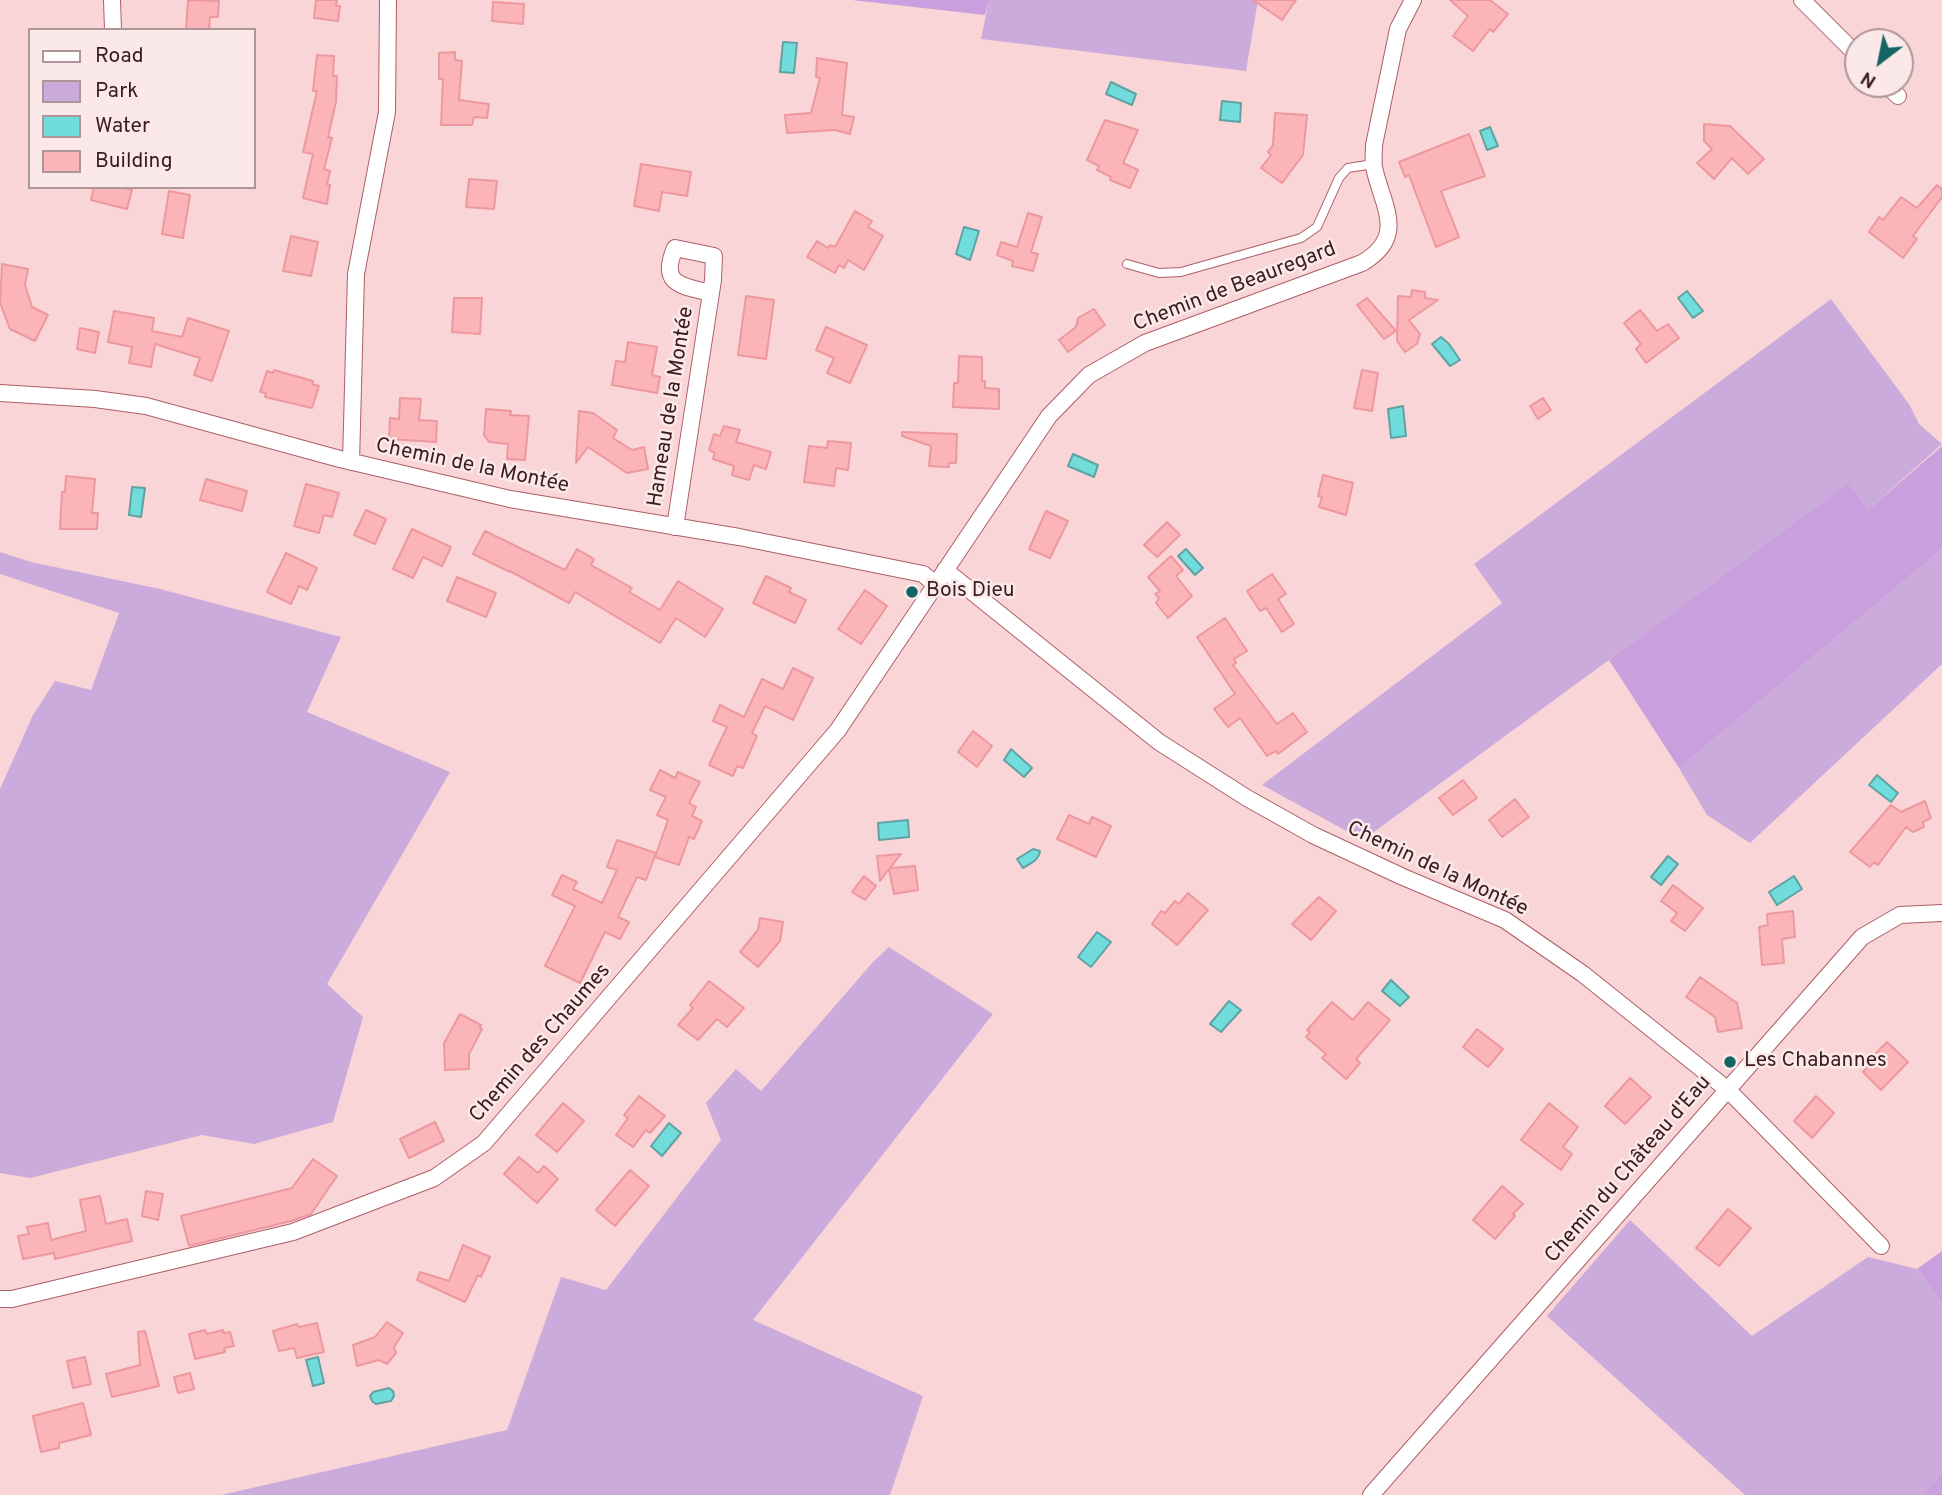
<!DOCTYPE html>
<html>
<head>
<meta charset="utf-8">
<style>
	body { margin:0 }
	#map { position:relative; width:1942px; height:1495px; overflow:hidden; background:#fad5d7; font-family:Overpass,sans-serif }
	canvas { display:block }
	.legend { position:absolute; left:28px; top:28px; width:228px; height:161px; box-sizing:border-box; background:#fbe8e9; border:2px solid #ae9698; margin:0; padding:9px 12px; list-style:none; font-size:21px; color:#3b1b1e }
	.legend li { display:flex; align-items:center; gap:14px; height:35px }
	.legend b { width:35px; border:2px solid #ae9698 }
	.north { position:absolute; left:1844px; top:28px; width:70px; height:70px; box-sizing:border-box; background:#fbe8e9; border:2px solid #ae9698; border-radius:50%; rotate:212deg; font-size:19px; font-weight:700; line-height:28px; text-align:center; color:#3b1b1e }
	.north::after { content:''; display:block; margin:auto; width:24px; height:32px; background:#146464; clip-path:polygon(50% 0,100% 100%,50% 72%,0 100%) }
</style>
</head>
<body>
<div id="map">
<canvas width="1942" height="1495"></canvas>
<ul class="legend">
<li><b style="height:9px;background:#fff"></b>Road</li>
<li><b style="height:19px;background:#cbabdb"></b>Park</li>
<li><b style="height:19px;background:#70dcdb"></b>Water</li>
<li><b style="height:19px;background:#fbb5b9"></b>Building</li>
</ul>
<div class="north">N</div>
</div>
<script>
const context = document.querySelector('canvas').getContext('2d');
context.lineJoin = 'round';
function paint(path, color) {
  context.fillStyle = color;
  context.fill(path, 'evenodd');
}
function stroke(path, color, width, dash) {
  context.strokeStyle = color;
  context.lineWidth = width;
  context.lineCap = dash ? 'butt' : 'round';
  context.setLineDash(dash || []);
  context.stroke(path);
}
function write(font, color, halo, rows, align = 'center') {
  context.font = font + ' Overpass,sans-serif';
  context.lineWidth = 5;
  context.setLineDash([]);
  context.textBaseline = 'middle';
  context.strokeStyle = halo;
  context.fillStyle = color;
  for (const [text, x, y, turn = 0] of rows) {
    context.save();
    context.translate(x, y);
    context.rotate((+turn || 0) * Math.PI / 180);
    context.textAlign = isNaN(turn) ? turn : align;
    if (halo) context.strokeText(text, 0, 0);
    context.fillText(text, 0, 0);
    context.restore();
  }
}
paint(new Path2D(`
	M989,0H1258L1246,71L981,39Z
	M1831,299L1909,404L1919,424L1942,444L1868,510L1848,485L1363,840L1262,785L1502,603L1474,564Z
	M1942,549V664L1750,843L1707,815L1679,768Z
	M0,552L31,562L160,589L341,637L307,712L450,772L327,984L363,1017L333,1122L254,1144L202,1135L30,1178L0,1173V789L33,715L55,681L91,690L119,613L0,574Z
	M889,947L993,1014L753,1320L923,1396L890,1495H221L507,1430L561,1277L606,1290L721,1140L706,1103L736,1069L761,1091L873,962Z
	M1630,1220L1752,1336L1868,1257L1917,1269L1942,1302V1473L1922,1495H1745L1547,1316Z`), '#cbabdb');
paint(new Path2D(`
	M852,0H989L985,15Z
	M1942,446V549L1679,768L1609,660L1848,484L1868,510Z
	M1942,1251V1302L1917,1269Z
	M1942,1473V1495H1922Z`), '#ca9fde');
const water = new Path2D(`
	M783,42L797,43L794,73L780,72Z
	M1111,82L1136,94L1132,105L1106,94Z
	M1222,101L1241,103L1240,122L1220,120Z
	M1490,127L1498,146L1487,150L1480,131Z
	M964,227L979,231L970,260L956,254Z
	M1687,291L1703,311L1693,318L1678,298Z
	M1441,337L1449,344L1460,360L1450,366L1432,344Z
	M1403,406L1406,436L1391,438L1388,409Z
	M1073,454L1098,465L1094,477L1068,466Z
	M132,487L145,488L141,517L129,515Z
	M1186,549L1203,568L1195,575L1178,556Z
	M1011,749L1032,768L1024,777L1004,760Z
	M1877,775L1898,793L1891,802L1869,785Z
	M908,820L909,837L879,840L878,823Z
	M1033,849L1040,851C1039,860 1030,864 1023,868L1017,859Z
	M1668,856L1678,864L1661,885L1651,877Z
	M1794,876L1802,889L1777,905L1769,892Z
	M1097,932L1111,942L1091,967L1078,957Z
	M1391,980L1409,997L1400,1006L1382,991Z
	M1229,1001L1241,1010L1221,1032L1210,1024Z
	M669,1123L681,1133L662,1156L651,1146Z
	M318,1357L324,1383L313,1386L306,1360Z
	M389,1388L393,1391L394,1396L391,1401L376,1404L372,1401L370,1396L373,1392Z`);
paint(water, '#70dcdb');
stroke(water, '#60a2a2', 2);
const building = new Path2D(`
	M188,0L219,1L218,17H210L209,30H186Z
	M316,0H337L336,6H340L338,21L314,18Z
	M1253,0H1296L1282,20Z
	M1450,0H1490L1508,14L1493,32L1490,29L1473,51L1453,36L1468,16Z
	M493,2L524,4L523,24L492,21Z
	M455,52V60L462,61L459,100L489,104L487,118L474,117L472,125H441L443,79H439V53Z
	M317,55L334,56L333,76H337L336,102L328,137L332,138L324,169L330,171L327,184L330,185L327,204L303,198L313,154L303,152L317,91H313Z
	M817,58L847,63L842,115L854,117L850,134L835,130L787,133L785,115L811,113L820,78L816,77Z
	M1275,113L1307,115L1303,155L1282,183L1261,168L1271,155L1268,152L1273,145Z
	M1105,120L1138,130L1123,163L1138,170L1130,188L1110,180L1111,177L1097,170L1099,166L1087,160Z
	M1704,124L1730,126L1764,159L1748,174L1732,158L1714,179L1697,163L1712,149L1704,141Z
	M1469,134L1485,176L1441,191L1459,237L1436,247L1409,175L1405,177L1399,162Z
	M641,164L691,172L687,196L662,192L659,211L634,206Z
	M469,179L497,181L494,209L466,207Z
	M1937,185L1942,189V197L1913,236L1917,239L1903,258L1869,232L1879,217L1883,220L1901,197L1917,208Z
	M94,187H120L132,190L127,209L91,200Z
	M169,191L190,195L183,238L162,234Z
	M855,211L872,221L868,227L883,236L864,270L848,260L844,268L839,265L835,273L807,257L817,241L828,248L830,245L835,247Z
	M1028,213L1042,217L1031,252L1038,254L1033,271L1012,266L1013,261L997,255L1001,242L1017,247Z
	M291,236L318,242L311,276L283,271Z
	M2,264L28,269L25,285L32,307L48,315L35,341L10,329L0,303Z
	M1412,290L1425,292V298L1438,300L1409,320L1420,334L1417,344L1405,352L1397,341L1398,296L1411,297Z
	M746,296L774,300L766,359L738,355Z
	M454,298H482L480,334L452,332Z
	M1367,298L1396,331L1384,339L1357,305Z
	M1094,309L1105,325L1068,352L1059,340L1076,327L1078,318Z
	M1640,310L1657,331L1668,324L1679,338L1646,363L1636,349L1641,344L1624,323Z
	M114,311L154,318L152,331L182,337L188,318L229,331L212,381L194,375L200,358L155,344L151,367L129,363L132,347L108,342Z
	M826,327L867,345L850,383L827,373L834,358L816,350Z
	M80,328L99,332L95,353L77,349Z
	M628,342L657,347L652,375L660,377L657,393L612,385L616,361L625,362Z
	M959,356L982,357V381H985V388L999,389V409L953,407L954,383H958Z
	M274,370L313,381L312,384L319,386L312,408L265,397L266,393L260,392L267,371L273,373Z
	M1362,370L1378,373L1372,411L1354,408Z
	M400,398L421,399L419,420L437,421L436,442L389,439L390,418L399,419Z
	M1543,398L1551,410L1538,419L1530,406Z
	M486,409L511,411L510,415L529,416L525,460L507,459L508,444L489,442L484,435Z
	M579,411L593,413L617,430L613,438L632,450L644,447L648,469L627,473L588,447L576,463Z
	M724,426L740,430L736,442L771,452L766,469L754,465L749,480L732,475L734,466L713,459L715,453L709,450L714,434L720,436Z
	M902,432L957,434L956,463H949V467L929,466L931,446L902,436Z
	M828,441L851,443L848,470L836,468L834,486L804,482L809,446L827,448Z
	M1323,475L1353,483L1346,515L1319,507L1322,497L1318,496Z
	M66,476L95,479L92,513H98L97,529H60L62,492H65Z
	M206,479L247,491L242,511L200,500Z
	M306,484L339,493L332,517L324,515L319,533L294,526Z
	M366,510L386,519L375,544L354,535Z
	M1046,511L1068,521L1050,558L1029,549Z
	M1167,522L1180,535L1157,557L1144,545Z
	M412,529L451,547L442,566L423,557L413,578L393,569Z
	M485,531L565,570L577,549L594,559L591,565L632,588L629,592L660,610L678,581L723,609L705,637L676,618L660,643L575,592L569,603L510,571V572L473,554Z
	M286,553L317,568L307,590L299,586L291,604L267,592Z
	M1171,556L1183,570L1176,576L1192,596L1168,618L1156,603L1159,598L1155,594L1160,591L1148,577Z
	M1272,574L1286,594L1278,599L1294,624L1282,632L1266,608L1260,611L1247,591Z
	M766,576L791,588L789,592L806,600L795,623L753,603Z
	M457,577L496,593L486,617L447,601Z
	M865,590L887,606L861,644L838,629Z
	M1225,618L1247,651L1234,659L1236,663L1233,665L1277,724L1293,713L1307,732L1278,754L1276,751L1267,756L1240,718L1228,727L1214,709L1235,694L1197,637Z
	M793,668L813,678L793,720L765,706L752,733L757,736L743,768L737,766L733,776L709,765L727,727L713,721L720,705L744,717L762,679L783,689Z
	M973,731L992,746L977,767L958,752Z
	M660,770L675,778L678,772L700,782L689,803L696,807L692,816L702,821L694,839L689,837L679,865L655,857L668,820L657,815L666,797L650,790Z
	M1463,780L1477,798L1453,815L1439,798Z
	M1515,799L1529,817L1502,837L1489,820Z
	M1925,801L1931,818L1923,822L1924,827L1913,832L1906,827L1878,865L1874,862L1870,867L1850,852L1891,805L1901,812Z
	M1069,815L1089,824L1092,817L1111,826L1096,857L1057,839Z
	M617,840L656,853L646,880L637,877L618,917L629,922L620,939L605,932L580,983L545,966L575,906L552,895L562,875L577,882L573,889L602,903L617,870L607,867Z
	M901,854L890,868L915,866L918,890L894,894L889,869L880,881L877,856Z
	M864,876L876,886L865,900L852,892Z
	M1673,885L1703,908L1685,931L1671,921L1677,913L1661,901Z
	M1188,893L1208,910L1177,945L1152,924L1161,911L1165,913L1175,901L1179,904Z
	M1319,897L1336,911L1311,940L1292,924Z
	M1793,911L1795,937L1782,939L1784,963L1762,965L1759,927L1768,925L1767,914Z
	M760,918L783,922L780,941L758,967L740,952L758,930Z
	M1700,977L1737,1003L1742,1028L1718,1032L1715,1017L1686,997Z
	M709,981L744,1008L727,1027L717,1019L698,1040L678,1025L693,1008L690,1005Z
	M1332,1002L1353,1020L1368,1002L1390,1020L1356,1059L1360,1063L1346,1079L1322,1058L1326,1054L1306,1037L1310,1032L1307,1030Z
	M460,1014L481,1025L480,1027L482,1029L469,1054V1069L445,1070L444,1043Z
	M1477,1029L1503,1049L1488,1067L1463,1047Z
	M1887,1042L1908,1062L1881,1090L1863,1072L1876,1057L1874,1055Z
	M1630,1078L1651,1097L1625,1124L1605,1106Z
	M639,1096L665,1116L650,1133L646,1130L633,1147L616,1135L628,1118L624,1115Z
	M1816,1096L1834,1113L1812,1138L1794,1121Z
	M563,1103L584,1121L557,1152L536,1135Z
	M1549,1103L1578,1127L1563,1147L1572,1154L1561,1170L1521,1140Z
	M435,1122L444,1141L409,1158L400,1139Z
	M519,1157L538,1173L544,1166L558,1179L537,1203L504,1174Z
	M313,1159L337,1176L311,1214L291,1221L189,1246L181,1216L292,1188Z
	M630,1170L649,1186L615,1226L596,1210Z
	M1502,1186L1523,1204L1513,1214L1515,1216L1495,1239L1473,1220Z
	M146,1191L163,1194L158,1220L142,1216Z
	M100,1196L106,1224L127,1219L132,1241L55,1259L54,1253L23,1259L18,1236L29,1234L27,1227L48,1223L51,1240L86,1231L80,1200Z
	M1728,1209L1751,1228L1719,1266L1696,1248Z
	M463,1245L490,1257L481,1277L478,1275L465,1302L417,1280L420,1272L449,1281Z
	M387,1322L403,1333L394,1347L396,1353L387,1364L379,1360L357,1366L353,1345L375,1337Z
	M317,1323L324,1352L297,1358L294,1348L279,1351L273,1331L297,1324L299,1327Z
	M205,1330L207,1334L223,1330L224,1333L230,1332L234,1346L224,1348L225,1352L195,1359L189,1334Z
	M145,1331L159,1386L112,1397L106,1374L140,1365L138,1332Z
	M85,1357L91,1384L73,1388L67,1361Z
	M190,1373L194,1389L178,1393L174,1377Z
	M83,1403L91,1435L59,1443V1448L41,1452L33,1416Z`);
paint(building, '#fbb5b9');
stroke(building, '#ed989f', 2);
const lane = new Path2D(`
	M1127,264L1159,273L1181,272L1301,238L1317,227L1339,178L1348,168L1373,164`);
const street = new Path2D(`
	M112,0L113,30
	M1802,0L1858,56
	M1886,84L1898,96
	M0,393L95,399L146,406L340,459L510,499L739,537L923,574L935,584
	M351,462L356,274L387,112L388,0
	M675,527L713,280L714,256L675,248C659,285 682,286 711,293
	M945,570L1159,742L1247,798L1313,835L1403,877L1505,920L1583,974L1728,1090L1881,1246
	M0,1299H12L293,1232L434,1178L484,1143L838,730L1049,416L1089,375L1145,343L1362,263C1408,236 1382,206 1374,167C1373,160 1374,152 1374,145L1398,29L1413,0
	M1371,1495L1862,937L1900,915L1942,913`);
stroke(lane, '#ad5e66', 10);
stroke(street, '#ad5e66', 18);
stroke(lane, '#fff', 8);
stroke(street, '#fff', 16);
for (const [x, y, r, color] of [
	[912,592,7,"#146464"],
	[1730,1062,7,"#146464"]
]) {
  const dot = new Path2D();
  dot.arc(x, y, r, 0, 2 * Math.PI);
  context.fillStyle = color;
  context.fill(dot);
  stroke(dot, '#fbe8e9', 2.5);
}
write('21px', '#3b1b1e', '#fbe8e9', [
	["Chemin de Beauregard",1235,288,-21],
	["Hameau de la Montée",672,407,-81],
	["Chemin de la Montée",472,467,12],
	["Chemin de la Montée",1437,870,25],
	["Chemin des Chaumes",541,1044,-49],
	["Chemin du Château d'Eau",1629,1170,-49]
]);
write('21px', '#3b1b1e', '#fbe8e9', [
	["Bois Dieu",926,592],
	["Les Chabannes",1744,1062]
], 'left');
</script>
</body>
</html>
